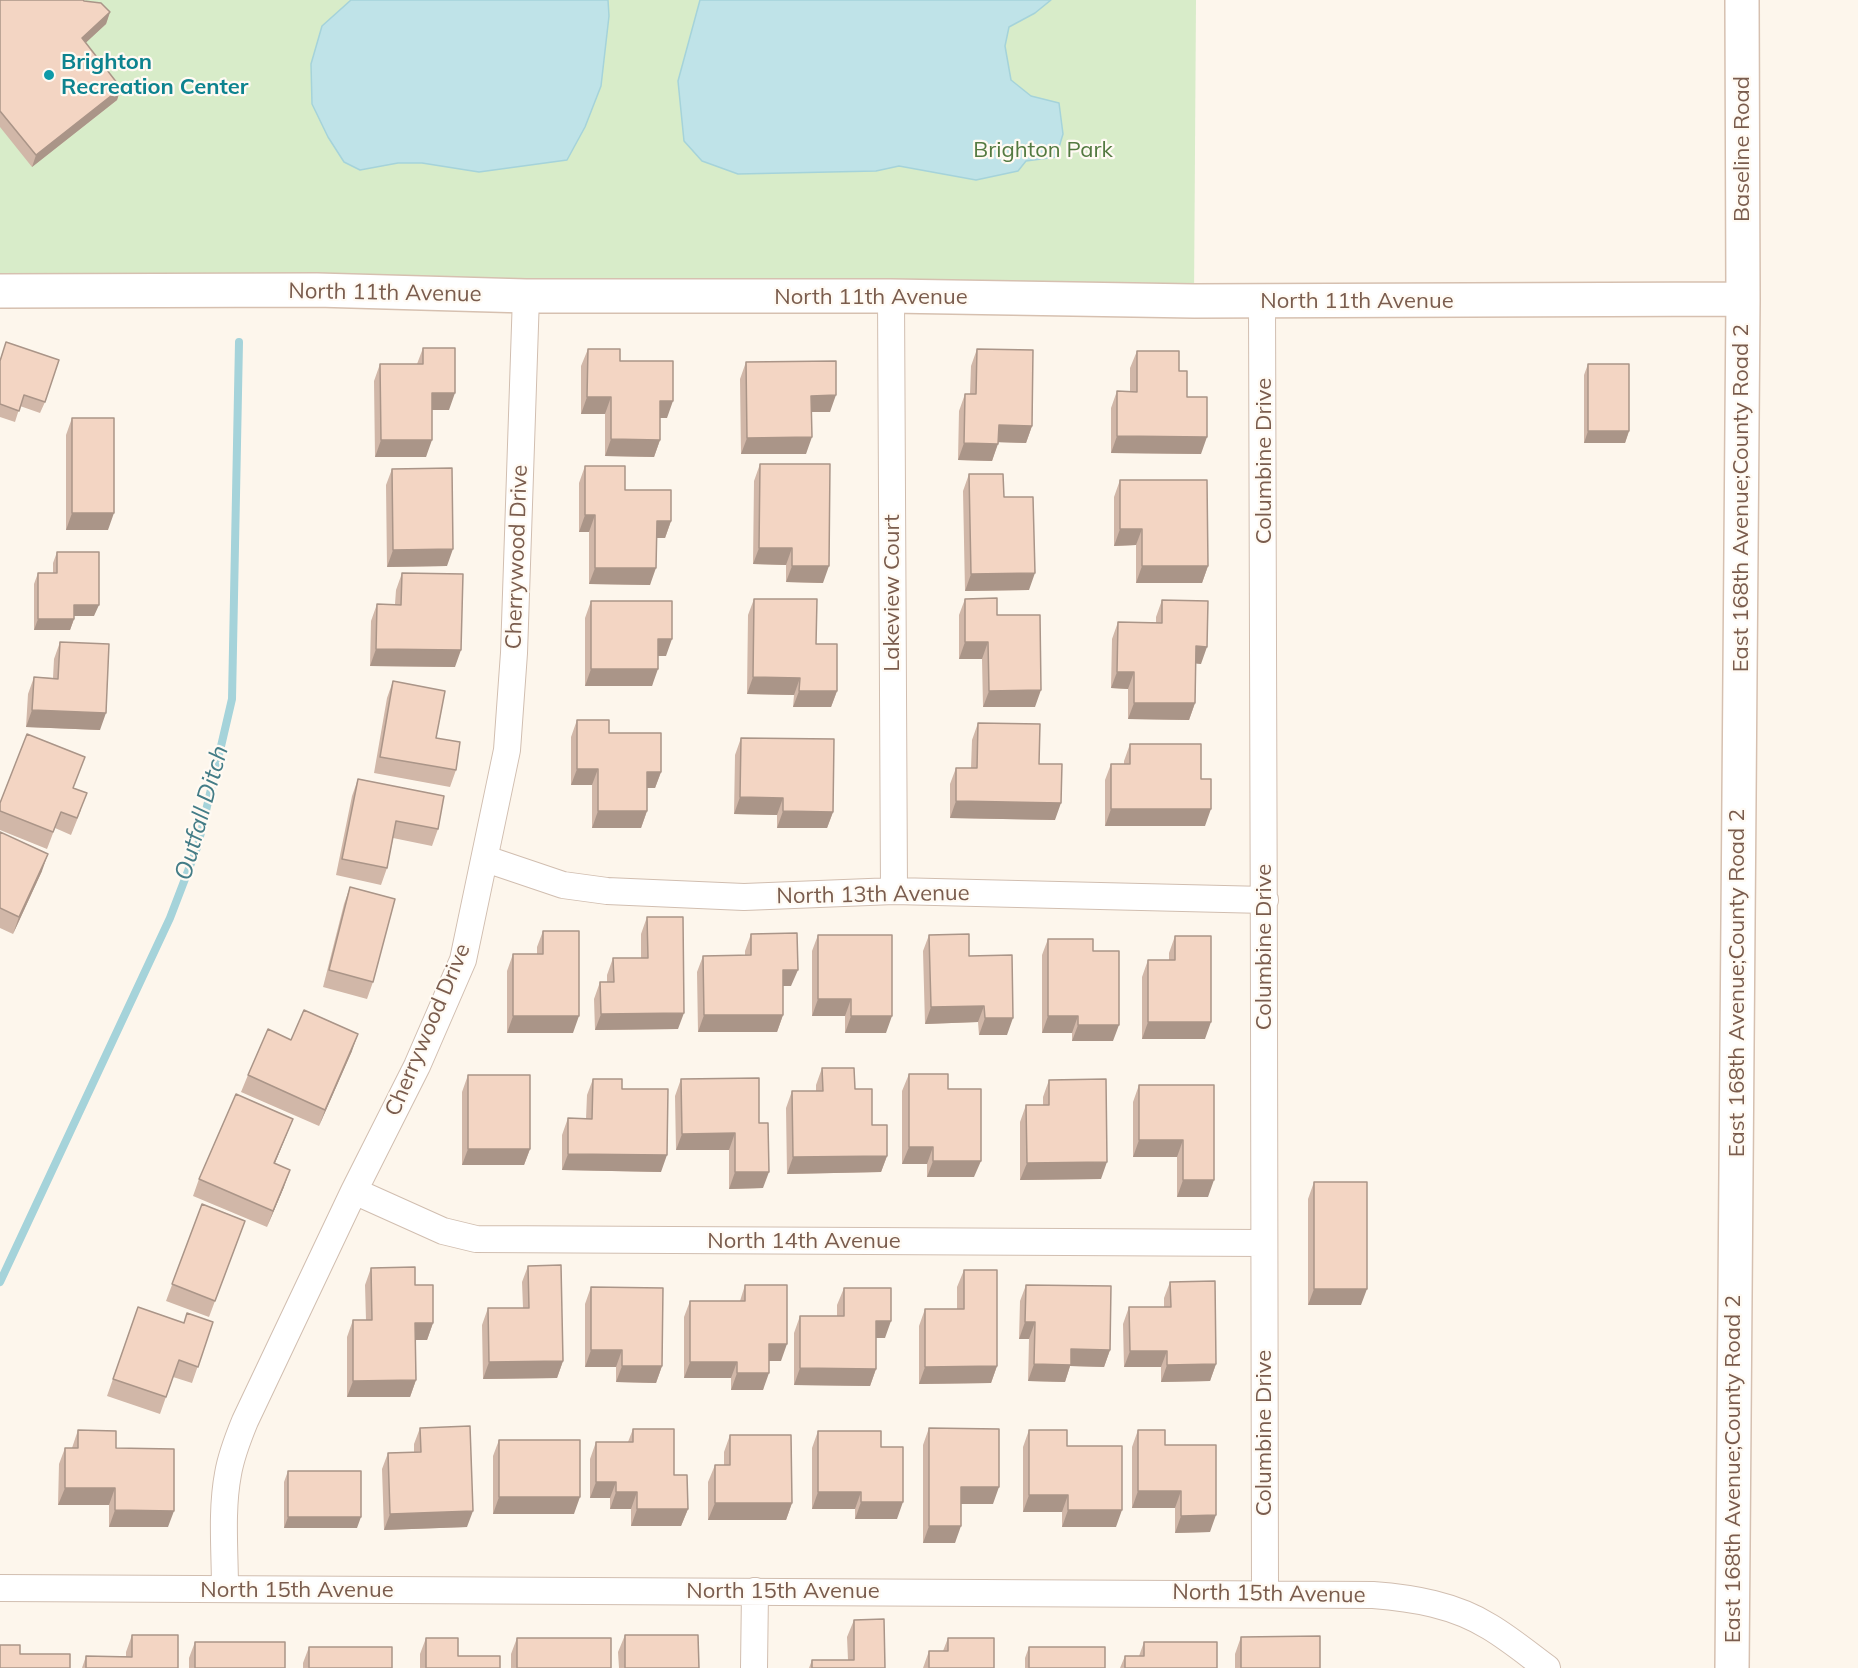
<!DOCTYPE html>
<html>
<head>
<meta charset="utf-8">
<style>
	body { margin:0 }
	canvas { display:block; background:#fdf6ec }
</style>
</head>
<body>
<canvas width="1858" height="1668"></canvas>
<script>
const context = document.querySelector('canvas').getContext('2d');
context.lineJoin = 'round';
function paint(path, color) {
  context.fillStyle = color;
  context.fill(path, 'evenodd');
}
function stroke(path, color, width, dash) {
  context.strokeStyle = color;
  context.lineWidth = width;
  context.lineCap = dash ? 'butt' : 'round';
  context.setLineDash(dash || []);
  context.stroke(path);
}
function write(font, color, halo, rows, align = 'center') {
  context.font = font + ' Mulish,sans-serif';
  context.lineWidth = 4.5;
  context.setLineDash([]);
  context.textBaseline = 'middle';
  context.strokeStyle = halo;
  context.fillStyle = color;
  for (const [text, x, y, turn = 0] of rows) {
    context.save();
    context.translate(x, y);
    context.rotate((+turn || 0) * Math.PI / 180);
    context.textAlign = isNaN(turn) ? turn : align;
    if (halo) context.strokeText(text, 0, 0);
    context.fillText(text, 0, 0);
    context.restore();
  }
}
paint(new Path2D(`
	M0,0H1196L1194,301L0,291Z`), '#d8ecc9');
const water = new Path2D(`
	M351,0H608L609,16L601,86L585,127L567,160L479,172L422,163H398L360,170L344,162L328,137L312,104L311,64L322,26Z
	M700,0H1051L1035,13L1009,27L1005,46L1011,80L1031,96L1059,103L1063,134L1056,157L1026,161L1018,171L976,180L899,166L876,171L738,174L702,161L684,141L678,81Z`);
paint(water, '#bfe3e8');
stroke(water, '#a5d3da', 1.5);
stroke(new Path2D(`
	M0,1282L170,918L198,845L232,699L239,342`), '#a5d3da', 8);
const street = new Path2D(`
	M891,296L894,891
	M1262,301C1266,732 1262,1162 1265,1593
	M486,859L563,885L607,891L744,897L894,891L1265,900
	M354,1191L443,1231L476,1239L1262,1243
	M0,1588L1373,1595C1413,1598 1455,1605 1490,1627C1510,1639 1528,1654 1547,1668
	M225,1589C225,1552 221,1511 228,1474C231,1456 238,1438 245,1421L354,1191L417,1066L463,960L507,750L514,653L526,296
	M754,1668L755,1591`);
const secondary = new Path2D(`
	M0,291L317,290L526,296H891L1194,301L1743,299
	M1732,1668L1743,299L1742,0`);
stroke(street, '#d1beb0', 28);
stroke(secondary, '#d6c0b0', 36);
stroke(street, '#fff', 26);
stroke(secondary, '#fff', 33);
paint(new Path2D(`
	M0,0L84,1L110,12L106,24L85,43L121,88L117,100L32,167L0,127Z
	M423,348L449,410H432L426,457H375L374,381L380,364H417Z
	M588,349L620,361L667,418H660V440L654,457L605,456V414H581V366Z
	M977,349L1032,426L1026,443L998,442L992,461L958,460L959,411L965,394H970L971,366Z
	M1137,351L1179,371L1187,397L1201,454L1111,453V408L1117,391H1130V368Z
	M0,359L45,402L40,413L20,406L15,422L0,417Z
	M746,362L830,412H811L806,454H741L740,379Z
	M1588,364L1629,431L1625,443H1584V375Z
	M72,418L108,530H66V435Z
	M760,464L823,583L786,582V565L753,564L754,481Z
	M585,466L625,490L671,521L665,538H657L650,585L589,584V532H579V483Z
	M392,469L447,566L387,567L386,485Z
	M969,474L1029,590L965,591L963,491Z
	M1120,480L1208,566L1202,583H1136V545L1114,546V497Z
	M57,552L94,616H74V619L70,630H34V584L38,573H53V563Z
	M402,573L455,667L370,666L371,621L377,604H395L396,590Z
	M754,599L816,644L837,691L831,707H793L794,695L747,694L748,615Z
	M965,599L997,615L1035,707H983L982,659H959V615Z
	M1162,600L1201,664L1196,663L1195,703L1189,720L1128,719V689L1111,688L1112,639L1118,622L1156,623V617Z
	M591,601L666,656H658L652,686H585V618Z
	M60,642L100,730L26,727L28,694L34,677L53,678L54,659Z
	M393,681L436,738L456,770L450,787L374,773L387,698Z
	M577,720L609,733L661,772L655,788H647V811L641,828H592V785H571V737Z
	M978,723L1039,764L1055,820L950,818V784L956,768H971L972,740Z
	M741,738L833,812L827,828H777V815L734,814L735,755Z
	M1130,744L1201,779L1205,826H1105V780L1111,764H1124V761Z
	M358,779L438,829L432,846L393,838L387,868L381,885L336,875L352,796Z
	M73,788L81,810L71,835L55,828L47,849L0,830V803Z
	M0,832L42,871L13,934L0,928Z
	M350,887L373,982L367,999L323,987L344,904Z
	M647,917L678,1029L595,1030L594,999L600,982H607V975L613,958H641V934Z
	M543,931L573,1033H507V971L513,954H537V947Z
	M751,934L791,986H783V1015L777,1032H698L697,972L703,956L745,955V951Z
	M818,935L886,1033H845V1016H812V951Z
	M929,935L969,956L1007,1035H979L978,1022L925,1024L923,951Z
	M1175,936L1205,1039H1142V977L1148,960H1169V953Z
	M1048,939L1093,951L1113,1041H1072V1033H1042V955Z
	M291,1040L352,1051L319,1126L241,1092L248,1075Z
	M822,1068L855,1089L887,1156L881,1172L787,1174L786,1108L792,1091H816V1085Z
	M909,1074L948,1089L974,1177H927V1164H902V1091Z
	M468,1075L530,1149L524,1165H462V1092Z
	M593,1079L622,1089L661,1172L562,1170V1135L568,1118L586,1119L587,1095Z
	M681,1079L759,1123L763,1188L729,1189V1150H676L675,1096Z
	M1049,1080L1101,1179L1020,1180V1122L1026,1105H1043V1097Z
	M1139,1085H1214L1208,1197H1177V1157H1133V1102Z
	M293,1119L275,1163L284,1187L267,1227L193,1196L199,1179Z
	M1314,1182L1361,1305H1308V1199Z
	M202,1204L245,1221L209,1317L166,1301Z
	M528,1266L563,1361L557,1378L483,1379L482,1325L488,1308H523L522,1282Z
	M371,1268L415,1285L433,1323L427,1340H415L416,1380L410,1397H347V1337L353,1320H366L365,1285Z
	M964,1270L997,1366L991,1383L919,1384V1326L925,1309H957V1287Z
	M1170,1282L1216,1364L1210,1381L1161,1382V1367H1124L1123,1324L1129,1307H1164V1298Z
	M745,1285L781,1361H769L763,1390H731V1378H684V1317L690,1301H740Z
	M1026,1285L1110,1350L1104,1367L1070,1366L1065,1382L1028,1381L1029,1339H1019L1020,1301Z
	M591,1287L662,1366L656,1383L616,1382V1367H585V1304Z
	M844,1288L885,1338H876V1369L870,1386L794,1385V1333L800,1316H837V1305Z
	M213,1322L192,1383L173,1377L160,1414L107,1396L132,1324Z
	M420,1428L467,1527L384,1530L382,1469L388,1453L414,1452V1444Z
	M929,1428L993,1504H961L955,1543H923V1445Z
	M633,1429L674,1475L688,1509L681,1526H631V1509H610V1498H590V1459L596,1442H628Z
	M78,1430L116,1448L168,1527H109V1505H58L59,1464L65,1448H72Z
	M1029,1430L1067,1446L1116,1527H1062V1512H1023V1447Z
	M1138,1430L1165,1445L1210,1532L1175,1533V1508H1132V1447Z
	M818,1431L881,1447L897,1519H855V1509H812V1448Z
	M730,1435L792,1503L786,1520H708V1482L715,1465H724V1452Z
	M499,1440L574,1514H493V1456Z
	M288,1471L357,1528H284V1482Z
	M854,1620L885,1668H809L812,1660H848L847,1637Z
	M132,1635L178,1668H82L86,1656H126V1652Z
	M625,1635L699,1668H619L618,1652Z
	M1241,1637L1320,1668H1235V1654Z
	M426,1638L458,1656L500,1668H420V1654Z
	M517,1638L611,1668H511V1654Z
	M948,1638L994,1668H923L929,1651H943Z
	M195,1642L285,1668H189V1658Z
	M1144,1642L1217,1668H1120L1125,1656H1139Z
	M309,1647L392,1668H303V1663Z
	M1029,1647L1105,1668H1025V1658Z`), '#d1b7a8');
paint(new Path2D(`
	M110,12L106,24L78,50L82,38Z
	M121,88L117,100L32,167L36,155Z
	M432,393H455L449,410H426Z
	M836,395L830,412H805L811,396Z
	M587,397H611L605,414H581Z
	M660,401H673L667,418H654Z
	M999,425L1032,426L1026,443L992,442Z
	M1588,431H1629L1625,443H1584Z
	M1117,436L1207,437L1201,454L1111,453Z
	M812,437L806,454H741L747,438Z
	M611,439L660,440L654,457L605,456Z
	M381,440H432L426,457H375Z
	M964,443L998,444L992,461L958,460Z
	M72,513H114L108,530H66Z
	M585,515H595L589,532H579Z
	M657,521H671L665,538H651Z
	M1120,529H1142L1136,545L1114,546Z
	M759,548H792L786,565L753,564Z
	M453,549L447,566L387,567L393,550Z
	M792,566H829L823,583L786,582Z
	M1142,566H1208L1202,583H1136Z
	M595,568H656L650,585L589,584Z
	M1035,573L1029,590L965,591L971,574Z
	M74,605H99L94,616H70Z
	M38,619H74L70,630H34Z
	M658,639H672L666,656H652Z
	M965,642H988L982,659H959Z
	M1196,646L1207,647L1201,664L1190,663Z
	M376,649L461,650L455,667L370,666Z
	M591,669H658L652,686H585Z
	M1117,672H1134L1128,689L1111,688Z
	M753,677L800,678L794,695L747,694Z
	M1041,690L1035,707H983L989,691Z
	M799,691H837L831,707H793Z
	M1134,703H1195L1189,720L1128,719Z
	M32,710L106,713L100,730L26,727Z
	M577,769H598L592,785H571Z
	M647,772H661L655,788H641Z
	M740,797L783,798L777,815L734,814Z
	M956,801L1061,803L1055,820L950,818Z
	M1111,809H1211L1205,826H1105Z
	M598,811H647L641,828H592Z
	M783,811L833,812L827,828H777Z
	M48,854L42,871L13,934L19,917Z
	M783,970H798L791,986H777Z
	M818,999H851L845,1016H812Z
	M984,1006L978,1022L925,1024L931,1007Z
	M684,1013L678,1029L595,1030L601,1014Z
	M704,1015H783L777,1032H698Z
	M513,1016H579L573,1033H507Z
	M851,1016H892L886,1033H845Z
	M1048,1016H1078L1072,1033H1042Z
	M985,1018H1013L1007,1035H979Z
	M1148,1022H1211L1205,1039H1142Z
	M1078,1025H1119L1113,1041H1072Z
	M358,1034L352,1051L319,1126L325,1110Z
	M293,1119L286,1136L268,1180L274,1163Z
	M735,1133L729,1150H676L682,1134Z
	M1139,1140H1183L1177,1157H1133Z
	M909,1147H933L927,1164H902Z
	M468,1149H530L524,1165H462Z
	M568,1154L667,1155L661,1172L562,1170Z
	M887,1156L881,1172L787,1174L793,1157Z
	M933,1161H981L974,1177H927Z
	M1107,1162L1101,1179L1020,1180L1027,1163Z
	M290,1170L284,1187L267,1227L273,1211Z
	M735,1172H769L763,1188L729,1189Z
	M1183,1180H1214L1208,1197H1177Z
	M1314,1289H1367L1361,1305H1308Z
	M876,1321H891L885,1338H870Z
	M1025,1322H1035L1029,1339H1019Z
	M415,1323H433L427,1340H409Z
	M769,1344H787L781,1361H763Z
	M1071,1349L1110,1350L1104,1367L1070,1366L1065,1382L1028,1381L1034,1364Z
	M591,1350H622L616,1367H585Z
	M1130,1351H1167L1161,1367H1124Z
	M563,1361L557,1378L483,1379L489,1362Z
	M690,1362H737L731,1378H684Z
	M1216,1364L1210,1381L1161,1382L1167,1365Z
	M622,1366H662L656,1383L616,1382Z
	M997,1366L991,1383L919,1384L925,1367Z
	M800,1368L876,1369L870,1386L794,1385Z
	M737,1373H769L763,1390H731Z
	M416,1380L410,1397H347L353,1381Z
	M596,1482H616L610,1498H590Z
	M961,1487H999L993,1504H955Z
	M65,1488H115L109,1505H58Z
	M1138,1491H1181L1175,1508H1132Z
	M616,1492H637L631,1509H610Z
	M818,1492H861L855,1509H812Z
	M1029,1495H1068L1062,1512H1023Z
	M499,1497H580L574,1514H493Z
	M861,1502H903L897,1519H855Z
	M715,1503H792L786,1520H708Z
	M637,1509H688L681,1526H631Z
	M115,1510L174,1511L168,1527H109Z
	M1068,1510H1122L1116,1527H1062Z
	M473,1511L467,1527L384,1530L390,1514Z
	M1216,1515L1210,1532L1175,1533L1181,1516Z
	M288,1517H361L357,1528H284Z
	M929,1526H961L955,1543H923Z`), '#aa9588');
const building = new Path2D(`
	M0,0H83L84,1L101,3L110,12L82,38L121,88L36,155L0,111Z
	M6,342L59,360L45,402L24,395L19,411L0,404V361Z
	M423,348H455V393H432V440H381L380,364H423Z
	M588,349H620V361H673V401H660V440L611,439V397H587Z
	M977,349L1033,350L1032,426L999,425L998,444L964,443L965,394H976Z
	M1137,351H1179V371H1187V397H1207V437L1117,436V391L1137,392Z
	M836,361V395L811,396L812,437L747,438L746,362Z
	M1588,364H1629V431H1588Z
	M72,418H114V513H72Z
	M760,464H830L829,566H792V548H759Z
	M585,466H625V490H671V521H657L656,568H595V515H585Z
	M452,468L453,549L393,550L392,469Z
	M969,474H1003L1004,497H1033L1035,573L971,574Z
	M1120,480H1207L1208,566H1142V529H1120Z
	M57,552H99V605H74V619H38V573H57Z
	M402,573L463,574L461,650L376,649L377,604L401,605Z
	M997,598V615H1040L1041,690L989,691L988,642H965V599Z
	M754,599H817L816,644H837V691H799L800,678L753,677Z
	M1162,600L1208,601L1207,647L1196,646L1195,703H1134V672H1117L1118,622L1162,623Z
	M591,601H672V639H658V669H591Z
	M60,642L109,644L106,713L32,710L34,677L58,679Z
	M393,681L445,691L436,738L460,742L456,770L380,757Z
	M577,720H609V733H661V772H647V811H598V769H577Z
	M978,723L1040,724L1039,764H1062L1061,803L956,801V768H977Z
	M27,734L85,757L73,788L87,793L77,818L61,812L53,832L0,811V803Z
	M741,738L834,739L833,812L783,811V798L740,797Z
	M1130,744H1201V779H1211V809H1111V764H1130Z
	M358,779L444,796L438,829L396,821L387,868L342,859Z
	M0,832L48,854L19,917L0,908Z
	M350,887L395,899L373,982L329,970Z
	M647,917H683L684,1013L601,1014L600,982H614L613,958H648Z
	M543,931H579V1016H513V954H543Z
	M797,933L798,970H783V1015H704L703,956L751,955V934Z
	M969,934V956L1012,955L1013,1018H985L984,1006L931,1007L929,935Z
	M818,935H892V1016H851V999H818Z
	M1175,936H1211V1022H1148V960H1175Z
	M1048,939H1093V951H1119V1025H1078V1016H1048Z
	M304,1010L358,1034L325,1110L248,1075L268,1029L291,1040Z
	M822,1068H854L855,1089H872V1125H887V1156L793,1157L792,1091H823Z
	M909,1074H948V1089H981V1161H933V1147H909Z
	M468,1075H530V1149H468Z
	M759,1078V1123H768L769,1172H735V1133L682,1134L681,1079Z
	M593,1079H622V1089H668L667,1155L568,1154V1118L592,1119Z
	M1106,1079L1107,1162L1027,1163L1026,1105H1049V1080Z
	M1139,1085H1214V1180H1183V1140H1139Z
	M236,1094L293,1119L274,1163L290,1170L273,1211L199,1179Z
	M1314,1182H1367V1289H1314Z
	M202,1204L245,1221L215,1301L172,1284Z
	M561,1265L563,1361L489,1362L488,1308H529L528,1266Z
	M415,1267V1285H433V1323H415L416,1380L353,1381V1320H372L371,1268Z
	M964,1270H997V1366L925,1367V1309H964Z
	M1215,1281L1216,1364L1167,1365V1351H1130L1129,1307H1171L1170,1282Z
	M745,1285H787V1344H769V1373H737V1362H690V1301H745Z
	M1026,1285L1111,1286L1110,1350L1071,1349V1365L1034,1364L1035,1322H1025Z
	M591,1287L663,1288L662,1366H622V1350H591Z
	M844,1288H891V1321H876V1369L800,1368V1316H844Z
	M138,1307L184,1323L187,1313L213,1322L198,1367L179,1360L166,1397L113,1379Z
	M470,1426L473,1511L390,1514L388,1453L421,1452L420,1428Z
	M929,1428L999,1429V1487H961V1526H929Z
	M633,1429H674V1475H687L688,1509H637V1492H616V1482H596V1442H633Z
	M78,1430L116,1431V1448L174,1449V1511L115,1510V1488H65V1448H78Z
	M1029,1430H1067V1446H1122V1510H1068V1495H1029Z
	M1138,1430H1165V1445H1216V1515L1181,1516V1491H1138Z
	M818,1431H881V1447H903V1502H861V1492H818Z
	M730,1435H791L792,1503H715V1465H730Z
	M499,1440H580V1497H499Z
	M288,1471H361V1517H288Z
	M884,1619L885,1668H812V1660H854V1620Z
	M132,1635H178V1668H86V1656L132,1657Z
	M625,1635H698L699,1668H625Z
	M1320,1636V1668H1241V1637Z
	M426,1638H458V1656H500V1668H426Z
	M517,1638H611V1668H517Z
	M948,1638H994V1668H929V1651H948Z
	M195,1642H285V1668H195Z
	M1144,1642H1217V1668H1125V1656H1144Z
	M0,1645H20V1654H70V1668H0Z
	M309,1647H392V1668H309Z
	M1029,1647H1105V1668H1029Z`);
paint(building, '#f3d5c3');
stroke(building, '#aa9588', 1.5);
for (const [x, y, r, color] of [
	[49,75,6,"#0f9aa8"]
]) {
  const dot = new Path2D();
  dot.arc(x, y, r, 0, 2 * Math.PI);
  context.fillStyle = color;
  context.fill(dot);
  stroke(dot, '#fffaf3', 2);
}
write('bold 22px', '#0d838f', '#fffaf3', [
	["Brighton",61,62],
	["Recreation Center",61,87]
], 'left');
write('22px', '#7a5c4d', '#fffaf3', [
	["Baseline Road",1742,149,-90],
	["North 11th Avenue",385,293,1],
	["North 11th Avenue",871,297],
	["North 11th Avenue",1357,301],
	["Columbine Drive",1264,461,-90],
	["East 168th Avenue;County Road 2",1741,498,-90],
	["Cherrywood Drive",517,557,-88],
	["Lakeview Court",892,593,-90],
	["North 13th Avenue",873,895,-1],
	["Columbine Drive",1264,947,-90],
	["East 168th Avenue;County Road 2",1737,983,-90],
	["Cherrywood Drive",428,1030,-67],
	["North 14th Avenue",804,1241],
	["Columbine Drive",1264,1433,-90],
	["East 168th Avenue;County Road 2",1733,1469,-90],
	["North 15th Avenue",297,1590],
	["North 15th Avenue",783,1591],
	["North 15th Avenue",1269,1594,1]
]);
write('22px', '#537a41', '#fffaf3', [
	["Brighton Park",1043,150]
]);
write('italic 24px', '#437c86', '#fffaf3', [
	["Outfall Ditch",202,813,-74]
]);
</script>
</body>
</html>
